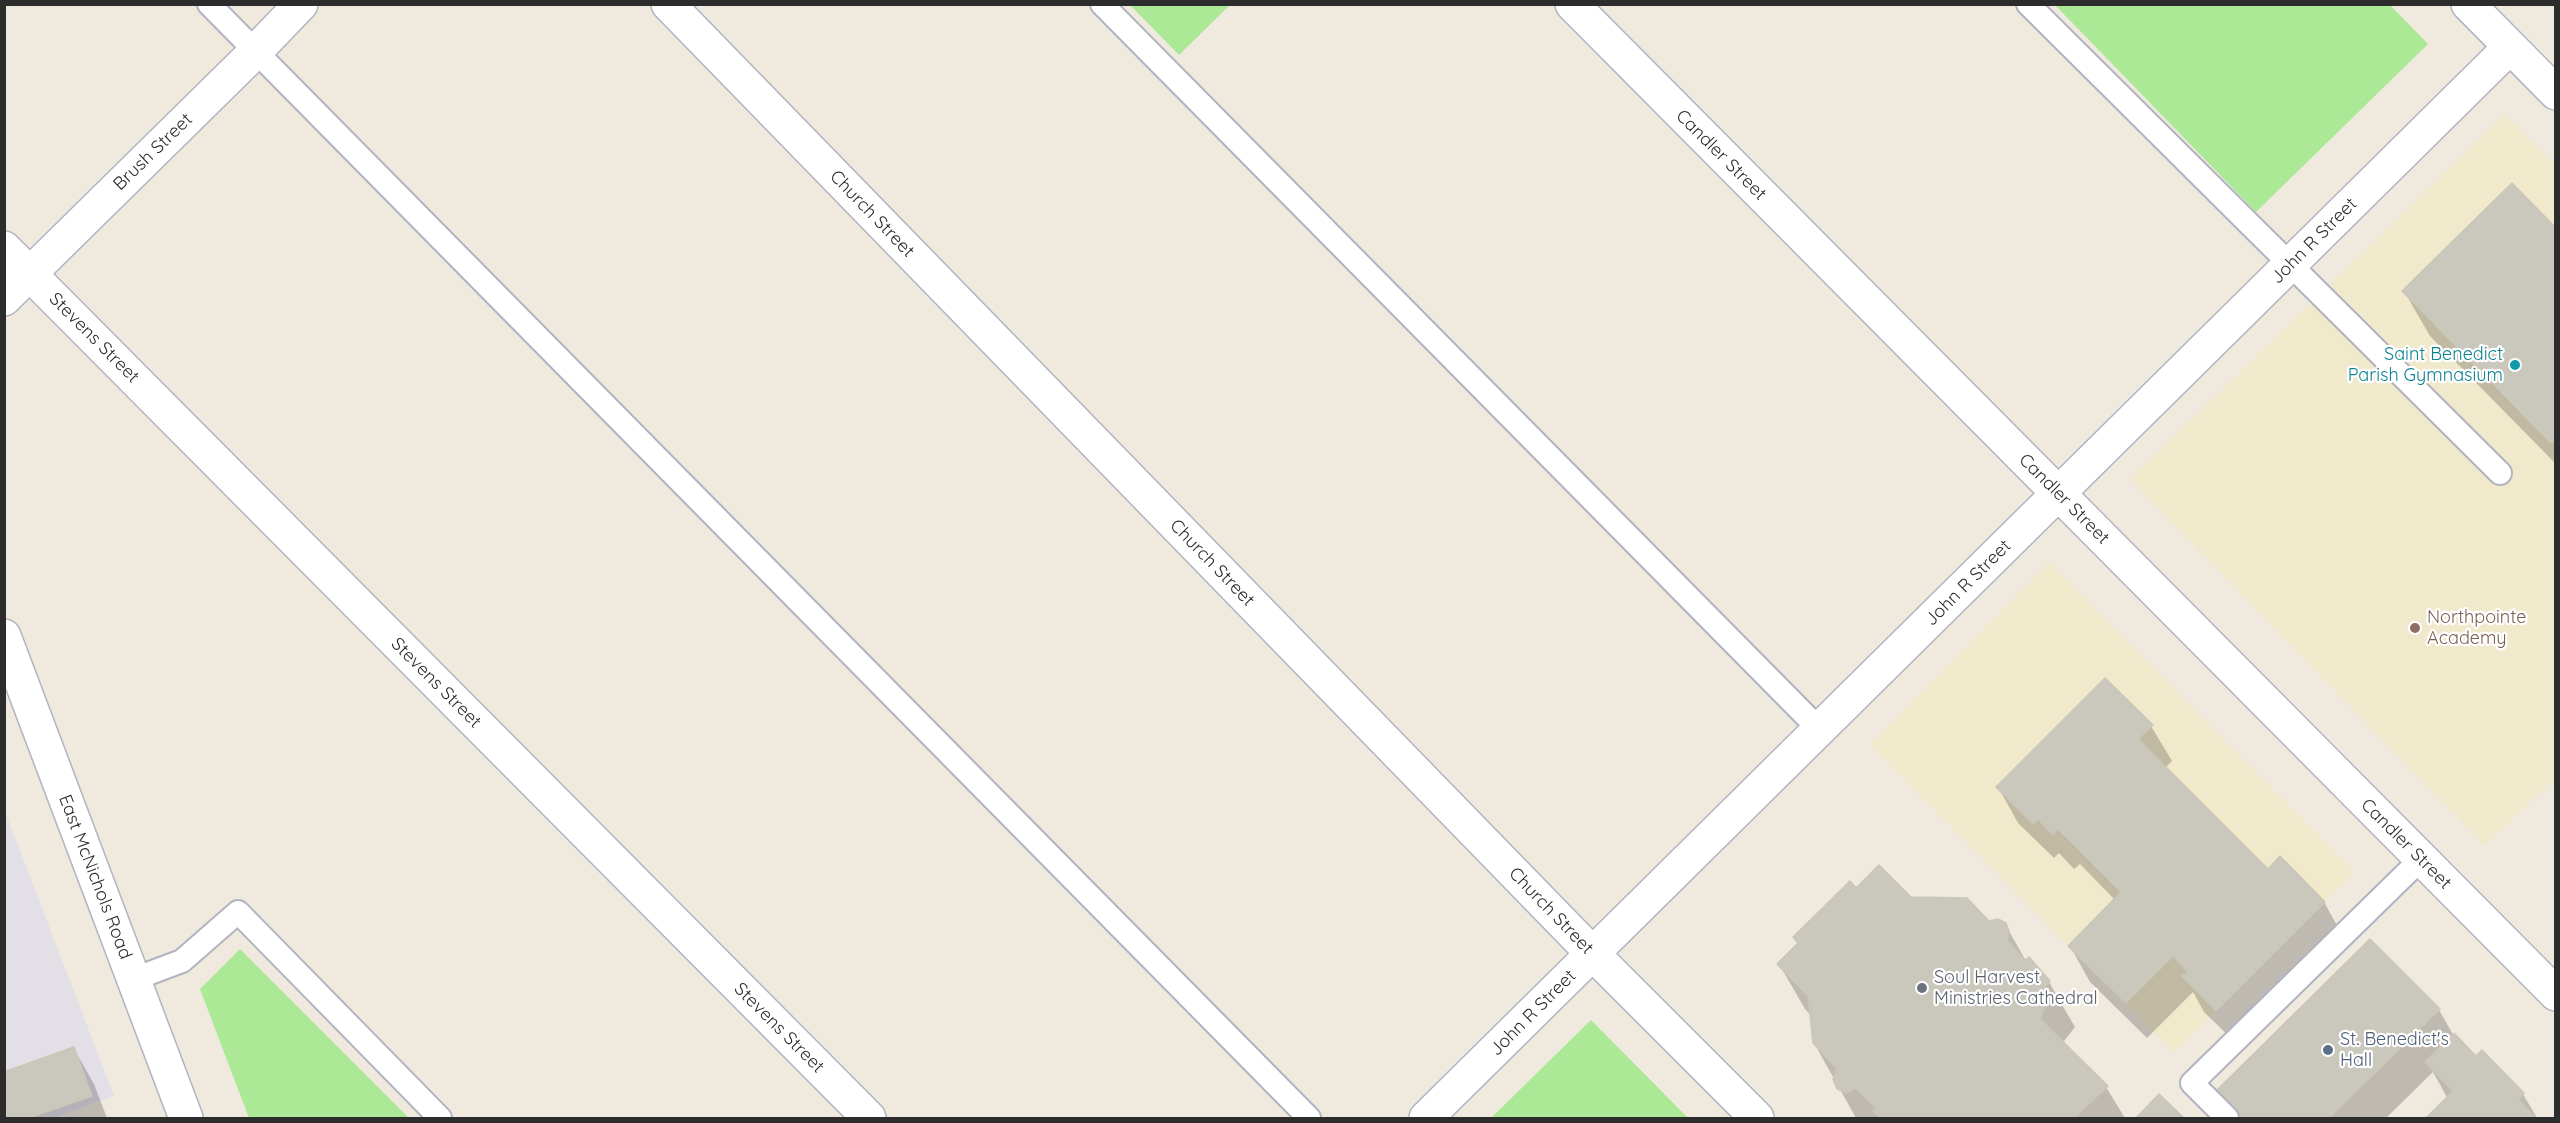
<!DOCTYPE html>
<html>
<head>
<meta charset="utf-8">
<style>
	body { margin:0 }
	#map { position:relative; width:2560px; height:1123px; overflow:hidden; background:#efe9de; font-family:Quicksand,sans-serif }
	canvas { display:block }
	.frame { position:absolute; inset:0; border:6px solid #2c2c2c; pointer-events:none }
</style>
</head>
<body>
<div id="map">
<canvas width="2560" height="1123"></canvas>
<div class="frame"></div>
</div>
<script>
const context = document.querySelector('canvas').getContext('2d');
context.lineJoin = 'round';
function paint(path, color) {
  context.fillStyle = color;
  context.fill(path, 'evenodd');
}
function stroke(path, color, width, dash) {
  context.strokeStyle = color;
  context.lineWidth = width;
  context.lineCap = dash ? 'butt' : 'round';
  context.setLineDash(dash || []);
  context.stroke(path);
}
function write(font, color, halo, rows, align = 'center') {
  context.font = font + ' Quicksand,sans-serif';
  context.lineWidth = 4.5;
  context.setLineDash([]);
  context.textBaseline = 'middle';
  context.strokeStyle = halo;
  context.fillStyle = color;
  for (const [text, x, y, turn = 0] of rows) {
    context.save();
    context.translate(x, y);
    context.rotate((+turn || 0) * Math.PI / 180);
    context.textAlign = isNaN(turn) ? turn : align;
    if (halo) context.strokeText(text, 0, 0);
    context.fillText(text, 0, 0);
    context.restore();
  }
}
paint(new Path2D(`
	M4,809L114,1096L53,1118H5Z`), '#e2dfe7');
paint(new Path2D(`
	M2505,114L2555,166V778L2485,846L2130,479Z
	M2049,562L2355,872L2174,1053L1870,745Z`), '#f1e9cc');
paint(new Path2D(`
	M1130,5H1230L1179,55Z
	M2055,5H2390L2428,44L2256,212Z
	M240,949L409,1118H249L200,989Z
	M1591,1020L1688,1118H1491Z`), '#abe996');
paint(new Path2D(`
	M2556,230V464L2430,336L2404,291Z
	M2151,726L2172,761L2165,768L2268,871L2324,902L2344,938L2238,1045L2204,1012L2193,992L2147,1038L2090,982L2070,946L2115,900L2080,864L2074,869L2059,853L2054,858L2018,823L1998,787Z
	M1856,890L1911,899L1989,923L2005,924L2026,961L2049,982L2075,1027L2064,1041L2069,1049L2106,1087L2125,1118H1856L1814,1043L1812,1016L1805,1009L1779,964Z
	M2439,1010L2454,1036L2476,1058L2523,1094L2537,1118H2428L2448,1099L2433,1072L2386,1118H2234L2218,1091Z
	M74,1049L94,1084L107,1118H4V1074Z
	M2159,1097L2182,1118H2138Z`), '#0003');
const building = new Path2D(`
	M2512,183L2556,228V439L2551,443L2402,291Z
	M2105,678L2153,725L2138,739L2268,869L2280,856L2325,902L2216,1011L2182,976L2188,972L2173,956L2126,1003L2068,946L2121,892L2058,829L2053,835L2038,819L2033,824L1996,787Z
	M1879,865L1911,897L1967,898L1989,921L1998,919L2006,923L2009,931L2007,940L2025,960L2029,957L2050,981L2038,995L2045,1006L2040,1019L2108,1086L2074,1118H1880L1873,1111L1876,1108L1856,1088L1847,1093L1837,1089L1833,1079L1837,1069L1813,1043L1808,996L1777,964L1798,943L1793,937L1850,881L1856,888Z
	M2370,939L2440,1009L2329,1118H2243L2216,1091Z
	M2454,1033L2476,1056L2482,1050L2524,1093L2518,1100L2536,1118H2426L2453,1091L2425,1062Z
	M74,1047L92,1096L28,1118H4V1072Z
	M2159,1094L2184,1118H2136Z`);
paint(building, '#cac7bc');
stroke(building, '#cbc6b7', 1.5);
const service = new Path2D(`
	M209,4L1309,1118
	M1102,4L1820,730
	M2028,4L2500,473
	M134,979L182,961L238,912L440,1118
	M2227,1118L2192,1083L2421,859`);
const minor = new Path2D(`
	M668,4L1593,954L1757,1118
	M1572,4L2556,994
	M2468,4L2556,93
	M4,248L869,1118
	M4,299L255,52L301,4
	M1426,1118L2510,47`);
const secondary = new Path2D(`
	M4,636L186,1118`);
stroke(service, '#b2b3c1', 26);
stroke(minor, '#b2b3c1', 36);
stroke(secondary, '#b2b3c1', 36);
stroke(service, '#fff', 22);
stroke(minor, '#fff', 33);
stroke(secondary, '#fff', 33);
for (const [x, y, r, color] of [
	[2515,365,6,"#0f9aa8"],
	[2415,628,6,"#8d6e63"],
	[1922,988,6,"#6b7280"],
	[2328,1050,6,"#5c6f8a"]
]) {
  const dot = new Path2D();
  dot.arc(x, y, r, 0, 2 * Math.PI);
  context.fillStyle = color;
  context.fill(dot);
  stroke(dot, '#fff', 2);
}
write('18px', '#2c2c2c', '#fff', [
	["Brush Street",153,152,-44],
	["Candler Street",1721,155,45],
	["Church Street",872,214,46],
	["John R Street",2314,241,-45],
	["Stevens Street",94,338,45],
	["Candler Street",2064,499,45],
	["Church Street",1212,563,46],
	["John R Street",1968,583,-45],
	["Stevens Street",436,683,45],
	["Candler Street",2406,844,45],
	["East McNichols Road",95,877,69],
	["Church Street",1551,911,46],
	["John R Street",1533,1013,-45],
	["Stevens Street",779,1028,45]
]);
write('18px', '#0d838f', '#fff', [
	["Saint Benedict",2503,355],
	["Parish Gymnasium",2503,376]
], 'right');
write('18px', '#785e54', '#fff', [
	["Northpointe",2427,618],
	["Academy",2427,639]
], 'left');
write('18px', '#5b616d', '#fff', [
	["Soul Harvest",1934,978],
	["Ministries Cathedral",1934,999]
], 'left');
write('18px', '#4e5e75', '#fff', [
	["St. Benedict's",2340,1040],
	["Hall",2340,1061]
], 'left');
</script>
</body>
</html>
